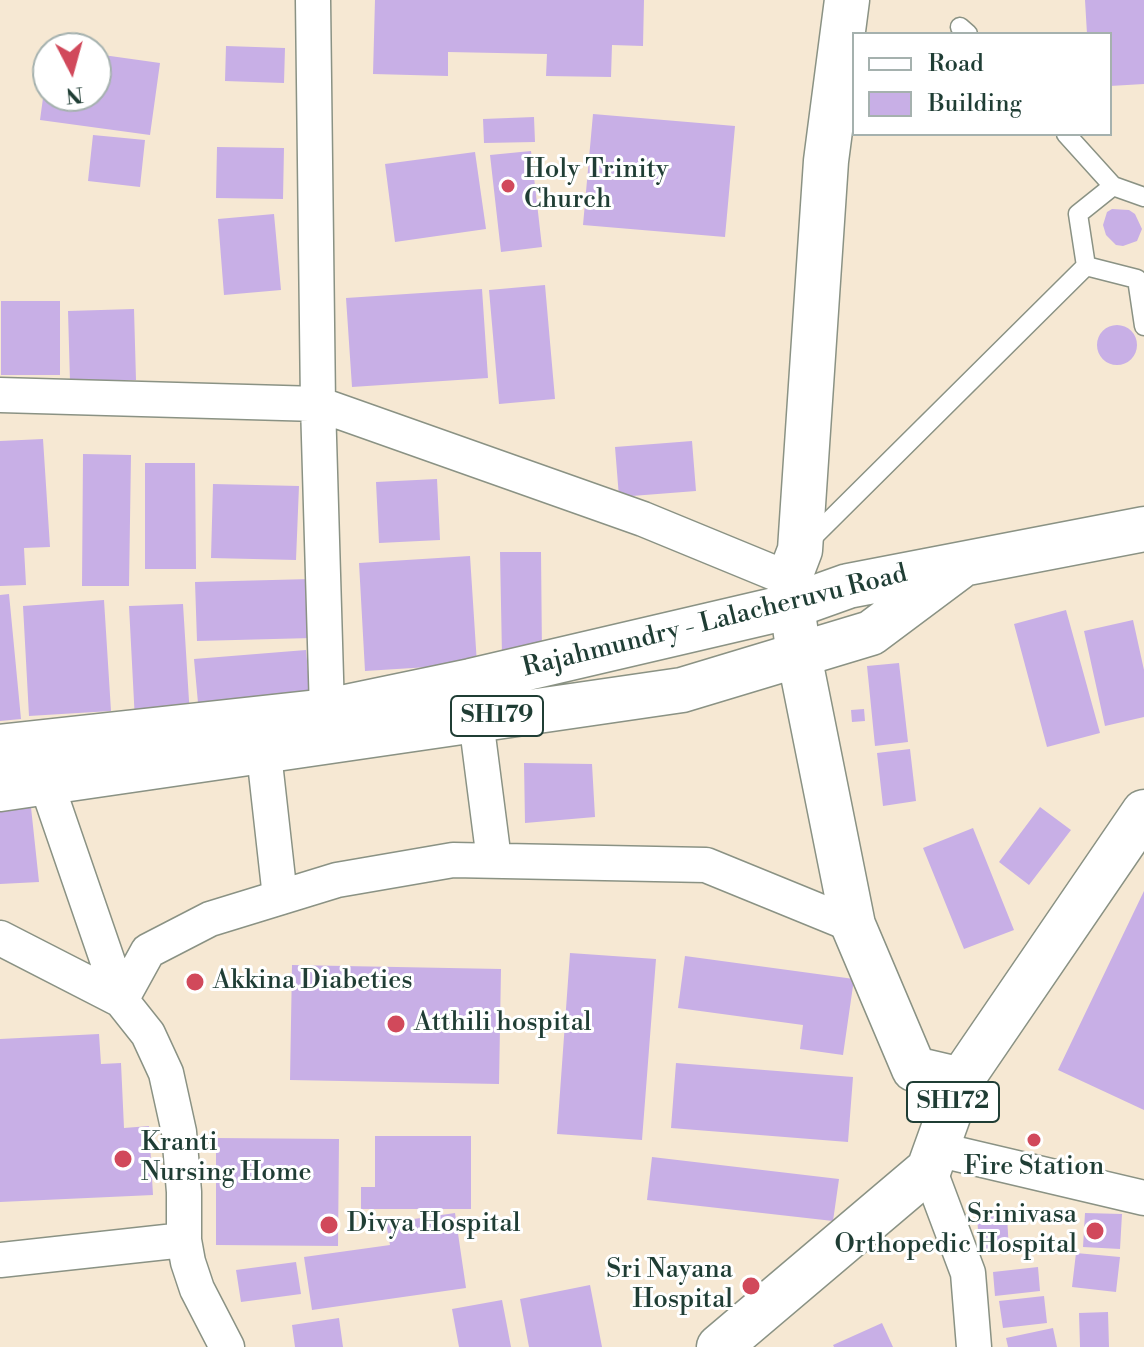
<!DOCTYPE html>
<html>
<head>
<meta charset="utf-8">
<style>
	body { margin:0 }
	#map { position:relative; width:1144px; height:1347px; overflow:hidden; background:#f6e8d3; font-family:"Libre Bodoni",serif }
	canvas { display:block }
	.legend { position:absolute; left:852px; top:32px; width:260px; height:104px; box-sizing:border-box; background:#fff; border:2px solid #a5b1ae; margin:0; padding:10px 14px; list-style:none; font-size:24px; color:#1f3d34 }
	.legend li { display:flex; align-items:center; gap:16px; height:40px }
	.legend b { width:40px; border:2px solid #a5b1ae }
	.north { position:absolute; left:32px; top:32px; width:80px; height:80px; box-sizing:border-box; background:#fff; border:2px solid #a5b1ae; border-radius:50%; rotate:174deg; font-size:22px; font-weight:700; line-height:32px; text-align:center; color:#1f3d34 }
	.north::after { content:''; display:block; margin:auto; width:28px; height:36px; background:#d1495b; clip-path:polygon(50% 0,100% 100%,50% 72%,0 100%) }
</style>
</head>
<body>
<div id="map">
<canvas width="1144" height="1347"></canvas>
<ul class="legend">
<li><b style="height:10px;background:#fff"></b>Road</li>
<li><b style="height:22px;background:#c8afe6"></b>Building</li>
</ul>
<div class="north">N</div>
</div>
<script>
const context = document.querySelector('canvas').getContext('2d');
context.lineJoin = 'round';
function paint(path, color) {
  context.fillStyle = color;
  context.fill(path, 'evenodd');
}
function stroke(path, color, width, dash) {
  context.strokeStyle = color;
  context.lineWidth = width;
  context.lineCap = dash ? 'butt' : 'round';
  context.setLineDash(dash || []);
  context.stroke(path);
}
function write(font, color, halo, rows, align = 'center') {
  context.font = font + ' "Libre Bodoni",serif';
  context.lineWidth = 6;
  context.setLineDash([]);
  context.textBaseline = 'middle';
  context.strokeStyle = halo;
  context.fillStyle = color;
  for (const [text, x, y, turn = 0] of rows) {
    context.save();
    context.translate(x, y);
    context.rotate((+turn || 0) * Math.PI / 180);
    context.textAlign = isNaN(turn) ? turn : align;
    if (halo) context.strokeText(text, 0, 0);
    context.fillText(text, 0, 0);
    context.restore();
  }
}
paint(new Path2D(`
	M375,0H644L643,46L612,45L611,77L546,76L547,54L448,52V76L373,74Z
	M1085,0H1144V84L1110,86V34H1087Z
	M226,46L285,48L284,83L225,81Z
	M96,54L160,63L150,135L40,120L46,76L48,96H96Z
	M593,114L735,126L725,237L583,225Z
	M534,117L535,142L484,143L483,119Z
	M93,135L145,140L140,187L88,181Z
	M217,147L284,148L283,199L216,198Z
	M531,151L542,247L501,252L490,155Z
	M475,152L486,229L395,242L385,164Z
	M1112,209L1129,210L1135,214L1142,229L1137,241L1123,246L1116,245L1106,235L1103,225L1107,212Z
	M274,214L281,290L224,295L218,219Z
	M545,285L555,399L499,404L489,290Z
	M482,289L488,378L352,387L346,298Z
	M1,301H60V375H1Z
	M134,309L136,380L70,382L68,311Z
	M1097 345a20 20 0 1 1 40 0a20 20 0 1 1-40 0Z
	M43,439L50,547L24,548L26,585L0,586V441Z
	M692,441L696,491L619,497L615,447Z
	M83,454L131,455L129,586H82Z
	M145,463H195L196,569H145Z
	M437,479L440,540L379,543L376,482Z
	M213,484L299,486L296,560L211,558Z
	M500,552H541L542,655L502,656Z
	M470,556L477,664L365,671L359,563Z
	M311,579L312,638L197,641L195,582Z
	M9,594L21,719L0,721V595Z
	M104,600L111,711L29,716L23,606Z
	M183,604L190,717L135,721L129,606Z
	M1066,610L1100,733L1047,747L1014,624Z
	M1133,620L1144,670V717L1105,726L1084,631Z
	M306,650L311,705L199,714L194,659Z
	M899,663L908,742L875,746L867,666Z
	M864,709L865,721L852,722L851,710Z
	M910,749L916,801L883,806L877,753Z
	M524,763L592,764L595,817L525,823Z
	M30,798L39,882L0,884V802Z
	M1040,807L1071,830L1029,885L999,862Z
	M973,828L1014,930L964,949L923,848Z
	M1144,891V1110L1058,1070Z
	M570,953L656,959L642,1140L557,1134Z
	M685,956L854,979L843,1055L800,1049L803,1025L678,1008Z
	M292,965L501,969L499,1084L290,1080Z
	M99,1034L101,1064L121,1063L124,1128L149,1126L153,1195L0,1202V1039Z
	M676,1063L853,1077L848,1142L671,1128Z
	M375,1136H471V1209H361V1187H375Z
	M216,1138L339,1139L338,1246L216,1245Z
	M652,1157L839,1179L833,1221L647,1200Z
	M455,1213L466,1288L312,1310L304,1257L390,1245L386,1223Z
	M1085,1213L1122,1214L1120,1249L1083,1247Z
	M1007,1215L1009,1252L980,1255L977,1217Z
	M1076,1253L1120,1257L1116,1292L1072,1287Z
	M296,1262L301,1294L241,1302L236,1270Z
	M1038,1267L1040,1291L995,1296L993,1272Z
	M590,1285L602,1347H529L520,1299Z
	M1044,1296L1047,1323L1003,1328L999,1301Z
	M502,1300L511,1347H459L452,1309Z
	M1108,1312L1109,1347H1080L1079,1313Z
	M339,1318L343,1347H295L292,1325Z
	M882,1323L893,1347H834L833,1345Z
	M1053,1328L1057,1347H1008L1006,1338Z`), '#c8afe6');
const lane = new Path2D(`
	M960,27L968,34
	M1066,134L1113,186L1144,197
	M1086,266L1078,214L1113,186
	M1086,266L1137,279
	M1137,279L1144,326
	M807,543L1086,266`);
const street = new Path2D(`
	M313,0L318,404L327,711
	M0,395L318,404L643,519L789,579
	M473,697L494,860
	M261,727L280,897
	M39,762L121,1000
	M0,938L121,1000L148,1034L166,1073L179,1132L184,1192V1240L188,1262L197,1289L227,1347
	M121,1000L148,951L210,919L337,880L453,860L706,865L853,925
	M936,1149L1144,1198
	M929,1169L968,1273L974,1347
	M0,1260L184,1240`);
const secondary = new Path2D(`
	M847,0L826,161L800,550L789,579L792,606L799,655L853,925L914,1069L961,1080`);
const primary = new Path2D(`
	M0,747L327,711L471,681L792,606L848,586L1144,529
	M0,789L682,690L871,633L958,568
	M719,1347L929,1169L961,1080L1144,812`);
stroke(lane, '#8a9284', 21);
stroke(street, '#8a9284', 37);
stroke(secondary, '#8a9284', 47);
stroke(primary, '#8a9284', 47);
stroke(lane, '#fff', 18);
stroke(street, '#fff', 34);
stroke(secondary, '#fff', 44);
stroke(primary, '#fff', 44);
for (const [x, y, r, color] of [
	[508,186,8,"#d1495b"],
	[195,982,10,"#d1495b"],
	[396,1024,10,"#d1495b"],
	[1034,1140,8,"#d1495b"],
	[123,1159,10,"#d1495b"],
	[329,1225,10,"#d1495b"],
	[1095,1231,10,"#d1495b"],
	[751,1286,10,"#d1495b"]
]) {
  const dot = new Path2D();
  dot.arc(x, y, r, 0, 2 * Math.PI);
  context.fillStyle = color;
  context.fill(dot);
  stroke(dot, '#fff', 3);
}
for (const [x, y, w] of [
	[497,716,92],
	[953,1102,92]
]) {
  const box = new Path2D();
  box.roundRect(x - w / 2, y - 20, w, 40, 6);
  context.fillStyle = '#fff';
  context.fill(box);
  stroke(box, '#1f3d34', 2);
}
write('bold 24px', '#1f3d34', null, [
	["SH179",497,716],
	["SH172",953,1102]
]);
write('26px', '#1f3d34', '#fff', [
	["Holy Trinity",524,171],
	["Church",524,201],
	["Akkina Diabeties",213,982],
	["Atthili hospital",414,1024],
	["Kranti",141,1144],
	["Nursing Home",141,1174],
	["Fire Station",1034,1168,"center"],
	["Srinivasa",1077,1216,"right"],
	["Orthopedic Hospital",1077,1246,"right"],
	["Divya Hospital",347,1225],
	["Sri Nayana",733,1271,"right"],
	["Hospital",733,1301,"right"]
], 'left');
write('26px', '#1f3d34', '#fff', [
	["Rajahmundry - Lalacheruvu Road",715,622,-14]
]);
</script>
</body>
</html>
